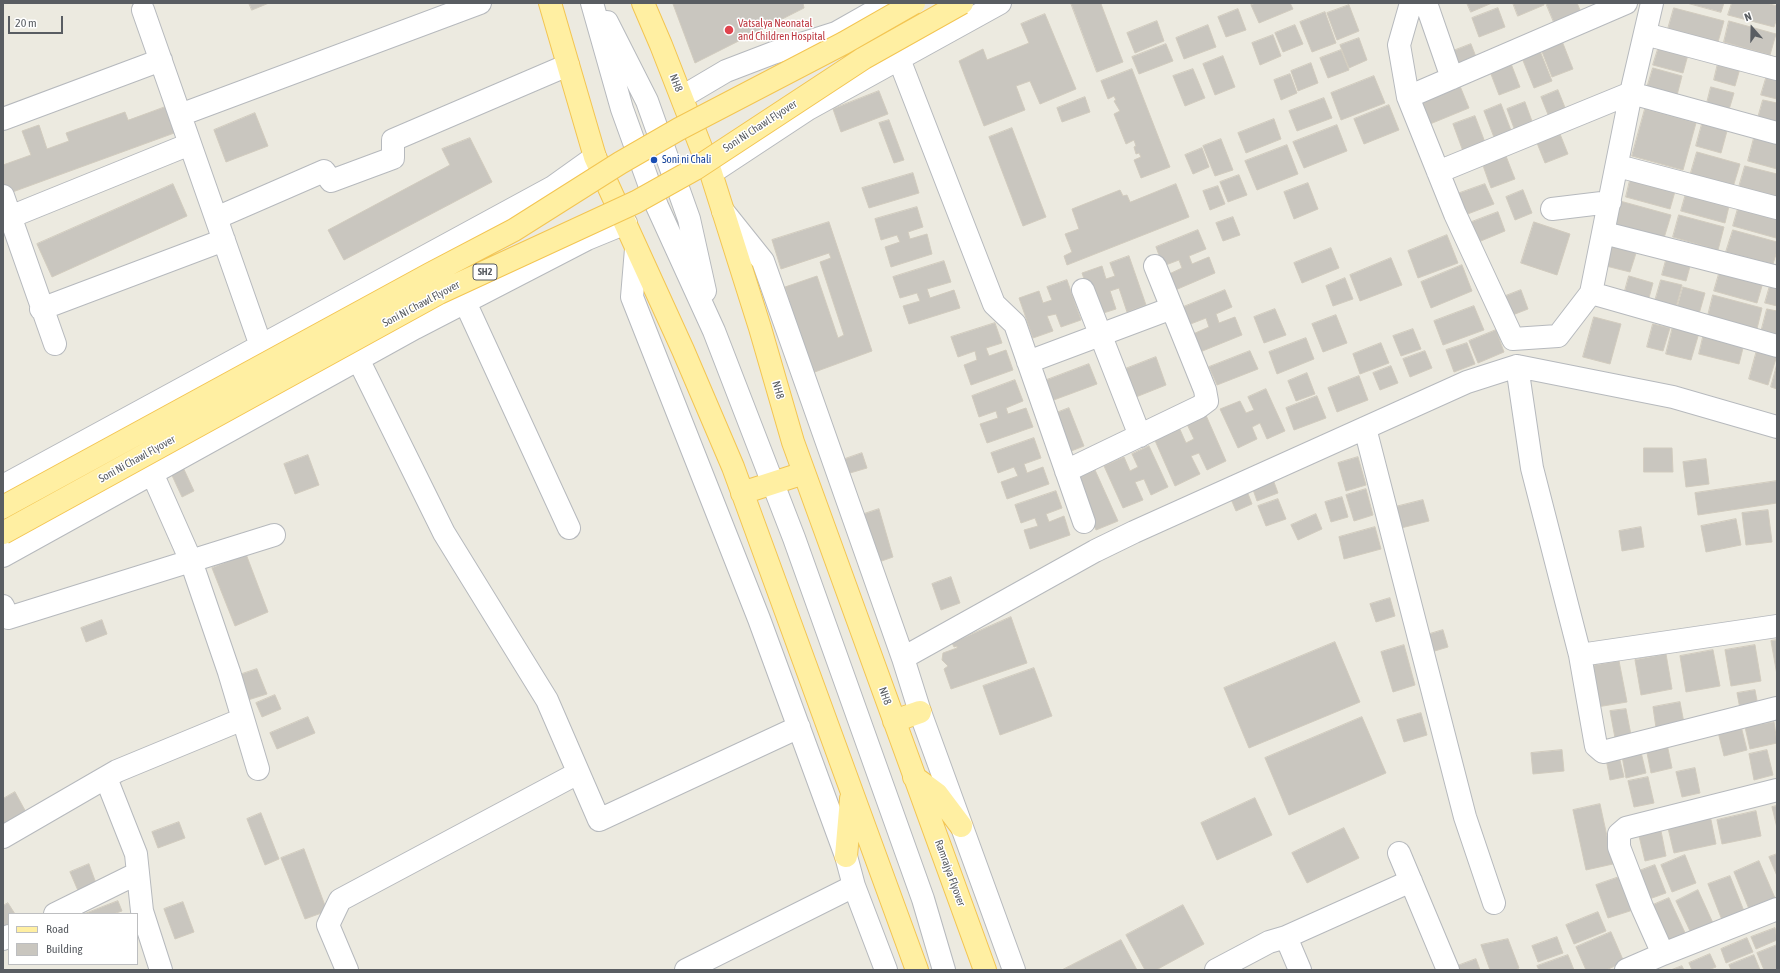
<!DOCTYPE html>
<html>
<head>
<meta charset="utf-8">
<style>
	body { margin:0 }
	#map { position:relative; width:1780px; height:973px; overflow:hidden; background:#eceae0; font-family:"Asap Condensed",sans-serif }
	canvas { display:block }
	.frame { position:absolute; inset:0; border:4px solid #595d62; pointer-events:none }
	.legend { position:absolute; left:8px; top:913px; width:130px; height:52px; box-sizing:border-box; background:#fff; border:1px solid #bdbec0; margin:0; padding:5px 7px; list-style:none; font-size:12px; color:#595d62 }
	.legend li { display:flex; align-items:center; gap:8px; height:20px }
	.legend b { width:20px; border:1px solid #bdbec0 }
	.north { position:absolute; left:1732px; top:8px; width:40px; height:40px; -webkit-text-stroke:3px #fff; paint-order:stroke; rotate:340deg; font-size:11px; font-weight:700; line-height:16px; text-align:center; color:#595d62 }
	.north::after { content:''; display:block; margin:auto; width:14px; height:18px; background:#595d62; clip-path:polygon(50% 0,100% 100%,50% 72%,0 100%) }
	.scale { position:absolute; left:8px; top:16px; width:55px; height:18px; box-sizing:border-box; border:2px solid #595d62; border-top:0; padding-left:5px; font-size:12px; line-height:14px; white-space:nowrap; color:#595d62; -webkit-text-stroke:3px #fff; paint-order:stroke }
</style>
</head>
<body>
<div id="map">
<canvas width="1780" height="973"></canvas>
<div class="frame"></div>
<ul class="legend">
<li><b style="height:5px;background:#ffefa2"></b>Road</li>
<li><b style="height:11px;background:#c9c6bf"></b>Building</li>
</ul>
<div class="north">N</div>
<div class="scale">20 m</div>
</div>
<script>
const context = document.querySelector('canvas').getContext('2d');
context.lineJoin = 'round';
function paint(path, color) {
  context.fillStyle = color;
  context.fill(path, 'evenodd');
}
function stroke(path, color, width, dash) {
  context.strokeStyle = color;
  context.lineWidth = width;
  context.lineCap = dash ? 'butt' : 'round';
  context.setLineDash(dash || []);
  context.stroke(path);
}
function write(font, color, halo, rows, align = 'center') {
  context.font = font + ' "Asap Condensed",sans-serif';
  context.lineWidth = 3;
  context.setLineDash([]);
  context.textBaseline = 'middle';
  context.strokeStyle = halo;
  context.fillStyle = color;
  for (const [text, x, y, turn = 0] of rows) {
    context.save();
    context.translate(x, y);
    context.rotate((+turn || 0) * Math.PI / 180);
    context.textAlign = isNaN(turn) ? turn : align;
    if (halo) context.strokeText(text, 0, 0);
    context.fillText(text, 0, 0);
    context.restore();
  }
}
const building = new Path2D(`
	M249,3H269L252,10Z
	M677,3H803L804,8L695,63L673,4Z
	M1071,3H1104L1101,4L1123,62L1097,72Z
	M1256,3H1290L1293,9L1259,23L1251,5Z
	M1467,3H1492L1471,12Z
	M1513,3H1544V5L1518,16Z
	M1546,3H1577L1583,17L1556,27Z
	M1687,3H1724L1721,12Z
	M1732,3H1766L1777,6V18L1774,27L1728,15Z
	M1349,5L1359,31L1337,40L1327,13Z
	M1498,8L1505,27L1479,37L1472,18Z
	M1674,8L1724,21L1718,42L1668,29Z
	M1238,9L1246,30L1226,37L1218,17Z
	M1325,12L1336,43L1312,52L1300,22Z
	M1045,14L1076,89L1040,104L1030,81L1016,86L1025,110L984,126L959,61L983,49L987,60L1029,43L1021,24Z
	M1157,21L1164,41L1135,53L1127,33Z
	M1729,21L1776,34L1770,55L1724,42Z
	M1208,25L1216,47L1184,59L1176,38Z
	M1295,25L1303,44L1283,52L1275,33Z
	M1273,35L1281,56L1260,65L1252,43Z
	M1359,38L1367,60L1349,68L1340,45Z
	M1562,41L1573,69L1552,77L1541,49Z
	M1660,43L1689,51L1683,73L1653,65Z
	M1166,44L1173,61L1139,74L1132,57Z
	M1471,44L1478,62L1460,70L1453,51Z
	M1341,50L1349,70L1328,78L1320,58Z
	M1540,51L1552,81L1534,88L1522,58Z
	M1223,56L1235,87L1215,95L1203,64Z
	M1719,59L1741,65L1735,86L1714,80Z
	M1510,61L1520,87L1499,95L1489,69Z
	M1311,63L1318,83L1298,91L1291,71Z
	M1653,68L1682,76L1676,99L1646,91Z
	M1132,69L1170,167L1141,178L1134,160L1141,157L1139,153L1136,154L1134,147L1136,146L1134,140L1126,144L1114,114L1120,111L1114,101L1116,100L1114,96L1108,99L1101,81Z
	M1193,69L1205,98L1185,106L1173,76Z
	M1290,74L1297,93L1281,100L1274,80Z
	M1767,75L1777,77V99L1761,95Z
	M1374,76L1385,103L1341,120L1331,93Z
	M1460,86L1469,108L1430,124L1421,101Z
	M1711,87L1734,93L1728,113L1706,107Z
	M1558,90L1566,110L1549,117L1541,97Z
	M879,91L888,114L841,132L833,109Z
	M1085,97L1090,112L1062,122L1057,108Z
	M1324,98L1332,118L1297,131L1289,111Z
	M1763,100L1777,103V130L1756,125Z
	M1525,102L1533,124L1515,131L1507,109Z
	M1501,104L1512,133L1495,140L1484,111Z
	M1389,105L1399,130L1364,144L1354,119Z
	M168,106L177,132L7,194L3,183V165L31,155L22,131L39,125L47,149L69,141L66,133L125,112L128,120Z
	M1645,109L1696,123L1683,170L1632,156Z
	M255,113L268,146L226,162L214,130Z
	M1475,116L1486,145L1464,154L1453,124Z
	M1274,119L1281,139L1246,153L1238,133Z
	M889,120L904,160L894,163L879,123Z
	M1702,124L1727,131L1721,153L1696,146Z
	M1337,125L1347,151L1304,168L1293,142Z
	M1012,128L1046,217L1023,226L989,137Z
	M1558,129L1568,154L1545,163L1535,138Z
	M470,138L492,182L344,260L328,230L450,165L442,149Z
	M1754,138L1777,144V169L1748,161Z
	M1221,139L1233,170L1215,176L1203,146Z
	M1287,145L1298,174L1257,190L1245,161Z
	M1202,148L1209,167L1193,174L1185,155Z
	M1504,151L1515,179L1491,188L1481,160Z
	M1697,152L1740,164L1733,187L1690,176Z
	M1745,166L1777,174V198L1739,187Z
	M913,173L919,193L869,208L862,188Z
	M1239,175L1247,195L1228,202L1220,182Z
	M1631,176L1676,188L1670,209L1626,197Z
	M1308,183L1318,209L1294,219L1284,192Z
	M173,184L187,216L52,277L37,244Z
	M1176,184L1189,217L1067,265L1064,256L1072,252L1065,234L1079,229L1072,209L1120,190L1123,196L1127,195L1130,202Z
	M1485,184L1494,204L1465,215L1457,194Z
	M1218,186L1225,204L1210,210L1203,191Z
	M1523,190L1532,213L1515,220L1506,197Z
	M1687,190L1730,202L1725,223L1681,211Z
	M1620,201L1671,215L1664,238L1613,224Z
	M1739,205L1777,216L1776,238L1733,226Z
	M917,207L923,227L908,232L910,239L927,234L932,254L891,267L885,247L900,242L897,235L881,240L875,219Z
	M1498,212L1505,231L1476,243L1469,223Z
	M1679,215L1724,227L1718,250L1673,237Z
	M1233,217L1240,235L1223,241L1216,223Z
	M829,222L872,351L812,373L785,287L817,276L838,338L844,335L820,262L831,258L829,253L781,269L772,240Z
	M1534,222L1570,234L1557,275L1521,263Z
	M1198,230L1206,249L1189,256L1192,264L1209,257L1215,273L1173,291L1167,275L1182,268L1179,260L1163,266L1156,247Z
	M1733,230L1777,242V251L1773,264L1726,252Z
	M1447,235L1458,263L1418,278L1408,251Z
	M1613,243L1637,250L1630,272L1606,266Z
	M1331,248L1339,268L1302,283L1294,263Z
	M1668,253L1692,259L1686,281L1662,275Z
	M1129,256L1146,305L1127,312L1119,288L1110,291L1116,309L1097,315L1082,273L1102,266L1106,279L1115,276L1110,263Z
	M1391,258L1402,285L1360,301L1350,275Z
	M944,261L951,282L927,289L930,298L954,290L960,308L909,324L903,306L920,301L917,293L900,298L893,277Z
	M1462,265L1472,291L1431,308L1421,282Z
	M1721,267L1764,279L1757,303L1714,291Z
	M1629,276L1653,283L1647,305L1623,298Z
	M1345,278L1353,299L1333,306L1326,286Z
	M1067,280L1081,320L1061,327L1056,314L1047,316L1053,331L1033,338L1019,298L1039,291L1043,303L1052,300L1047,287Z
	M1661,280L1682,285L1676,307L1655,301Z
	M1771,282L1777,283V306L1765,303Z
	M1683,287L1705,293L1699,314L1677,308Z
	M1225,290L1232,307L1216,314L1219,323L1235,317L1242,335L1200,352L1193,334L1209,327L1206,318L1188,325L1181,308Z
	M1521,290L1528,309L1510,316L1503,297Z
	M1713,295L1762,308L1756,333L1707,320Z
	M1474,306L1484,330L1443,345L1434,321Z
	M1275,309L1286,335L1264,343L1254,317Z
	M1767,309L1777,311V340L1760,336Z
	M1336,315L1347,343L1323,352L1312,324Z
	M1594,317L1621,324L1610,364L1583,357Z
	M995,323L1002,343L986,348L989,356L1006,350L1013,370L971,385L964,365L977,360L975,351L958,357L951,337Z
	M1653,324L1670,328L1663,351L1647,347Z
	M1673,326L1699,333L1691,360L1666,354Z
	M1413,329L1421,349L1401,356L1393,336Z
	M1496,330L1504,352L1478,363L1469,341Z
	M1704,333L1744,344L1739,364L1699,354Z
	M1306,338L1314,359L1277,374L1269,352Z
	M1381,343L1389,363L1360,374L1353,354Z
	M1467,343L1475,364L1454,372L1446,350Z
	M1757,350L1777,355L1768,385L1749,379Z
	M1250,351L1258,369L1217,385L1209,367Z
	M1425,351L1432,368L1410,377L1403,359Z
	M1156,357L1166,385L1131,399L1120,371Z
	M1089,364L1097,384L1051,401L1044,381Z
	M1777,364V389L1771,387Z
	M1391,366L1398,383L1380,390L1373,373Z
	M1307,373L1315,394L1296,401L1288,381Z
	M1359,376L1368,400L1337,412L1328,388Z
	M1015,380L1023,401L1006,408L1008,414L1026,408L1033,427L987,443L980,424L998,418L996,411L979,417L972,396Z
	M1266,389L1285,431L1267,439L1260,423L1252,427L1257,439L1238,448L1220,409L1240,401L1246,413L1254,410L1248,397Z
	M1317,396L1326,418L1294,430L1286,408Z
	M1069,408L1084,446L1066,453L1051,415Z
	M1205,413L1226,461L1207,470L1199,453L1191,456L1200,474L1175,486L1153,436L1178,425L1186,443L1194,439L1186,422Z
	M1034,438L1041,458L1024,464L1027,473L1043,467L1049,484L1007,499L1001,482L1018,476L1014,467L998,473L991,453Z
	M1149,446L1168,487L1151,495L1144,479L1135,482L1143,500L1123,508L1104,466L1124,457L1130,471L1138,467L1132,454Z
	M1644,448H1672L1673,472H1644Z
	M862,453L867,468L850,473L845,459Z
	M308,455L319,485L295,494L284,464Z
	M1358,457L1366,485L1346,491L1338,463Z
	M1706,459L1709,484L1686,487L1683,462Z
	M181,463L194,491L182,497L169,469Z
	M1095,470L1118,521L1096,530L1073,480Z
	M1271,474L1278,493L1257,501L1250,481Z
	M1777,481V503L1698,515L1695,493Z
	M1245,486L1252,504L1236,511L1228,492Z
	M1366,489L1373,515L1354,521L1346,495Z
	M1056,491L1062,508L1046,514L1049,522L1064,516L1070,535L1030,549L1024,530L1038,526L1035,518L1021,523L1015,505Z
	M1342,497L1348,517L1331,522L1325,502Z
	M1278,499L1286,519L1266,526L1258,506Z
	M1423,500L1429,521L1397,529L1391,508Z
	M879,509L893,557L876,563L861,515Z
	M1768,510L1772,542L1746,545L1742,513Z
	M1316,514L1322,529L1298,540L1291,525Z
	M1736,519L1741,545L1706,552L1701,526Z
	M1375,527L1381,549L1344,559L1339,537Z
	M1641,527L1644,547L1622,551L1619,531Z
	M246,554L268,612L235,626L212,568Z
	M951,577L960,603L941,610L932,584Z
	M1390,598L1395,616L1376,622L1370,604Z
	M1011,617L1027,663L951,689L944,669L948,666L942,660L943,653L957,648V646L954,647L952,643Z
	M102,620L107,634L86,642L81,628Z
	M1443,630L1448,647L1428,653L1423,636Z
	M1777,640V675L1771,641Z
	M1335,642L1360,702L1249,748L1224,688Z
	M1404,645L1415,685L1393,692L1381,652Z
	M1755,645L1761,681L1731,686L1725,650Z
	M1713,650L1720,686L1686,692L1680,656Z
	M1666,654L1672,689L1641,695L1635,660Z
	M1619,661L1627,702L1591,708L1584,667Z
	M1034,668L1052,716L1000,735L983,686Z
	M257,669L267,694L248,700L239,675Z
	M1755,690L1759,711L1741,714L1737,693Z
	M275,695L281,709L262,717L256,703Z
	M1680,702L1684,723L1656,728L1653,707Z
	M1626,709L1631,735L1615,738L1610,711Z
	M1421,713L1427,735L1404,742L1397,720Z
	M308,717L315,733L277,749L270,733Z
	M1362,717L1386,773L1289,815L1265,758Z
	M1774,722L1777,743L1750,749L1745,727Z
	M1741,726L1747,750L1724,756L1718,732Z
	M1667,744L1672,768L1651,773L1646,748Z
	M1562,750L1564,771L1533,774L1531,753Z
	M1767,750L1773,775L1754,780L1749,754Z
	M1641,752L1646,773L1626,778L1622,756Z
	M1619,756L1624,777L1610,780L1606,759Z
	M1695,768L1700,793L1682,797L1676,772Z
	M1648,777L1654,803L1634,807L1628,781Z
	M15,792L27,814L3,828V799Z
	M1255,798L1272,835L1217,860L1201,823Z
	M1600,804L1613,864L1586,870L1573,810Z
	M1777,806V828L1772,807Z
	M1756,811L1761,836L1722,844L1717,820Z
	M261,813L279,859L265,865L247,819Z
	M1710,815L1716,844L1674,853L1667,824Z
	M179,822L185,838L158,848L152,832Z
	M1344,828L1359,858L1307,883L1292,853Z
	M1661,831L1666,856L1645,861L1639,836Z
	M304,849L327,911L305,919L281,858Z
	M1777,854V876L1769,857Z
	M1685,855L1696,883L1672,892L1661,865Z
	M1759,861L1775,898L1749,909L1734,872Z
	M89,864L97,886L79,893L70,872Z
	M1655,865L1666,893L1641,902L1631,874Z
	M1622,876L1633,910L1608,918L1596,885Z
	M1730,876L1744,911L1722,920L1708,884Z
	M1698,890L1713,923L1691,933L1676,901Z
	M1669,898L1687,937L1664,947L1646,908Z
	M118,901L122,911L113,914H84Z
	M183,902L194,932L175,939L164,909Z
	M8,903L15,914H9V924L3,927V906Z
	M1183,905L1204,944L1156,970H1145L1126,935Z
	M1598,912L1606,931L1574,944L1566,925Z
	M1775,928L1777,940L1756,949L1751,937Z
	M1611,932L1624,962L1606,970H1586L1576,947Z
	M1557,937L1563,953L1538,962L1532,946Z
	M1747,938L1753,952L1726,963L1721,949Z
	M1508,939L1519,968L1515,970H1490L1481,945Z
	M1121,940L1137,970H1062Z
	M1777,945V970H1764L1757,953Z
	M1710,954L1716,967L1708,970H1692L1689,963Z
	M1568,955L1574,970H1539L1537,966Z
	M1754,955L1760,970H1731L1729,965Z
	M1476,959L1480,970H1450L1449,969Z
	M1682,966L1684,970H1671Z`);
paint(building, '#c9c6bf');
stroke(building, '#d1cbbe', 1);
const minor = new Path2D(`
	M592,3L622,109L657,206L714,331L794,538L923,899L944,970
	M1411,3L1399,45L1408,97L1455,214L1513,339L1558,336L1591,293L1631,93L1652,3
	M1426,3L1452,78
	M143,10L261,346
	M607,22L647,101L689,219L705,291
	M1645,34L1777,69
	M899,59L994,304L1015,324L1084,522
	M682,97L726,71L773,53L836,33L889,3
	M1408,97L1626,3
	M180,115L480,3
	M3,119L161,60
	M1618,166L1777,208
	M1438,172L1631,93L1777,133
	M711,173L808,109L1000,3
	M3,196L55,344
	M1552,209L1610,202
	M723,211L763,261L903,658L920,712L1014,970
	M10,217L190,144
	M216,218L324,171L331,181L393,158V140L568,65
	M1604,233L1777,277
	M636,249L632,297L759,619L846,856L854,886L886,970
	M1083,290L1140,436
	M1591,293L1777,346
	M465,302L569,528
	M41,309L224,240
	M358,359L444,533L547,700L599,820L799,727
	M1028,362L1172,308
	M1517,366L1532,468L1580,655L1596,746L1603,752L1777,708
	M1365,428L1465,817L1494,903
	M1066,471L1199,407L1207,401L1205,390L1155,266
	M152,473L191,561L229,672L258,769
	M3,486L553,187L595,157
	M3,556L415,328L587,239L626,223
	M3,606L8,618L274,535
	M1580,655L1777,626
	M903,658L1095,551L1134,532L1467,382L1517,366L1673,397L1777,427
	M106,778L136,854L142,911L161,970
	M3,837L117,771L243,719
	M1399,853L1448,970
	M55,914L138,873
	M1286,937L1300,970
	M3,939L9,936
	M1663,954L1642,907L1619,847V834L1626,828L1777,790
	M347,970L328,925L340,900L578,773
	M686,970L854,886
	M1216,970L1269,942L1286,937L1411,881
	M1626,970L1663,954L1777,909`);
const major = new Path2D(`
	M550,3L595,157L683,350L733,467L917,970
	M643,3L661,45L711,173L760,328L793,442L985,970
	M742,493L804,473
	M894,721L920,712
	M914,777L937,794L961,826
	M846,856L851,799`);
stroke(minor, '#b6b9bd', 24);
stroke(major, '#f3c552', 24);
stroke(minor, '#fff', 22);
stroke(major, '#ffefa2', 22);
const majorBridge = new Path2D(`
	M3,507L430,274L514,230L620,163L679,129L844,43L914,3
	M3,533L439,293L636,202L695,169L864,58L962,3`);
stroke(majorBridge, '#f3c552', 24, []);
stroke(majorBridge, '#ffefa2', 22);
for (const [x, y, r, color] of [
	[729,30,5,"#e0444e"],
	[654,160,4,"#1a4fb4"]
]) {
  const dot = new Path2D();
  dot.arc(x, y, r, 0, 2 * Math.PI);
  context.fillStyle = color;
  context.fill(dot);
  stroke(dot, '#fff', 1.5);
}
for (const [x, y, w] of [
	[485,272,24]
]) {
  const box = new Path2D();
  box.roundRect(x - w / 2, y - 8, w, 16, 3);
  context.fillStyle = '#fff';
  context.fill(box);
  stroke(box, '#595d62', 1);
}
write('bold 10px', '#595d62', null, [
	["SH2",485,272]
]);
write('11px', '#be3a42', '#fff', [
	["Vatsalya Neonatal",738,24],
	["and Children Hospital",738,37]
], 'left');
write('11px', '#595d62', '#fff', [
	["NH8",676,83,69],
	["Soni Ni Chawl Flyover",760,126,-33],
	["Soni Ni Chawl Flyover",421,304,-28],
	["NH8",778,390,74],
	["Soni Ni Chawl Flyover",137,459,-29],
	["NH8",885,696,70],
	["Ramrajya Flyover",950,873,70]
]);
write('11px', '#164399', '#fff', [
	["Soni ni Chali",662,160]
], 'left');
</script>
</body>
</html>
